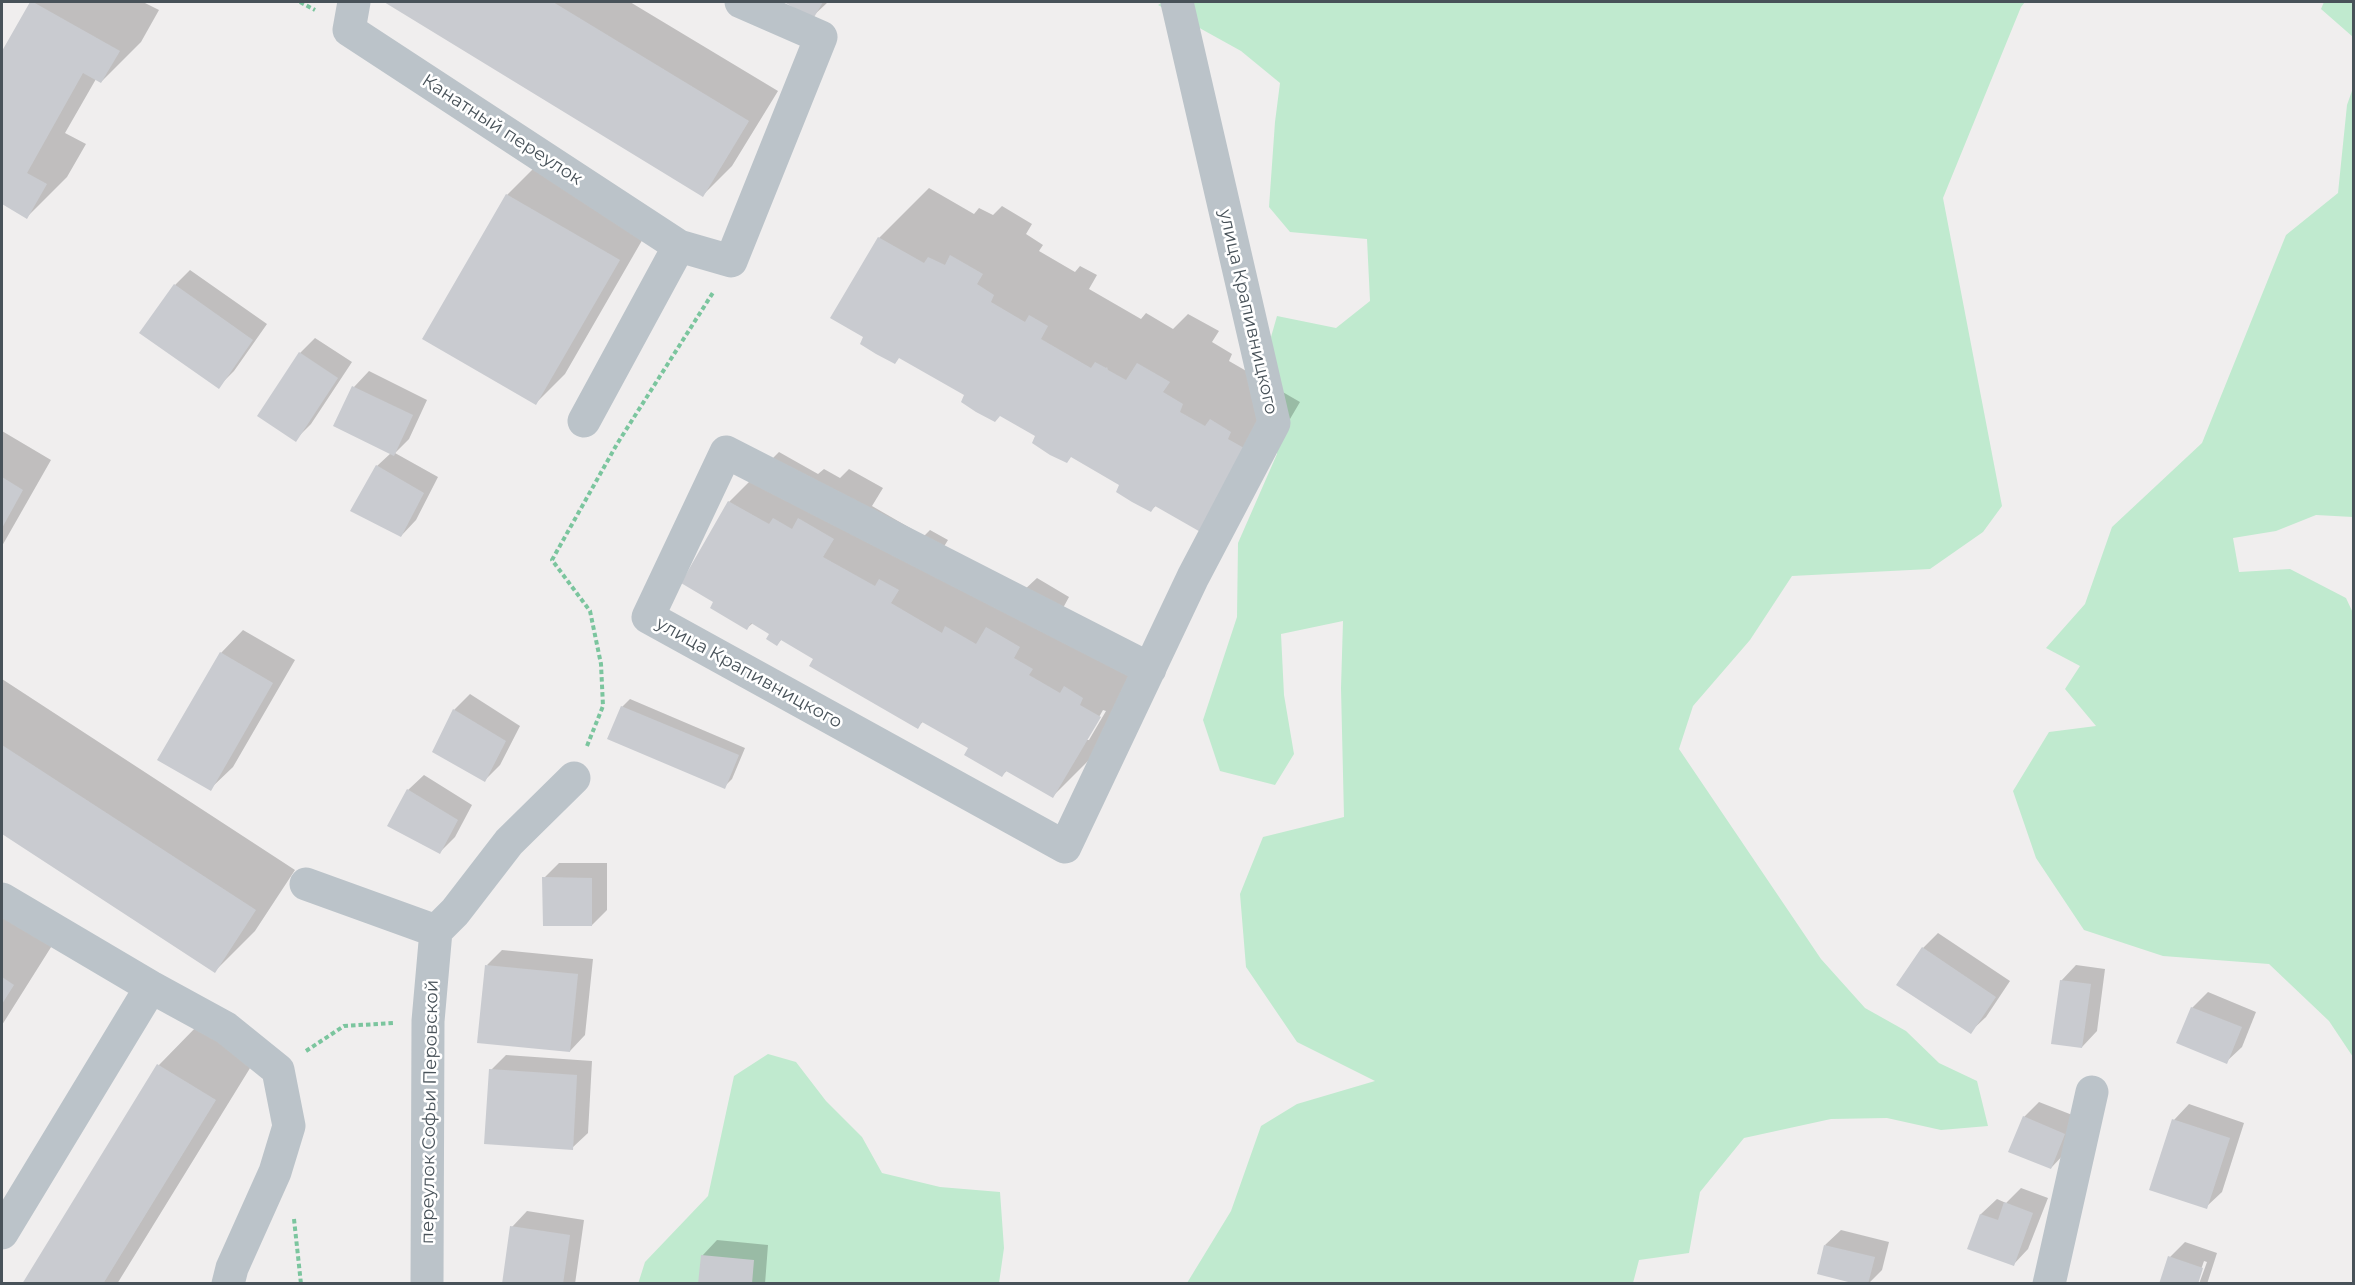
<!DOCTYPE html>
<html>
<head>
<meta charset="utf-8">
<style>
	body { margin:0 }
	#map { position:relative; width:2355px; height:1285px; overflow:hidden; background:#f0eeee; font-family:Montserrat,sans-serif }
	canvas { display:block }
	.frame { position:absolute; inset:0; border:3px solid #485259; pointer-events:none }
</style>
</head>
<body>
<div id="map">
<canvas width="2355" height="1285"></canvas>
<div class="frame"></div>
</div>
<script>
const context = document.querySelector('canvas').getContext('2d');
context.lineJoin = 'round';
function paint(path, color) {
  context.fillStyle = color;
  context.fill(path, 'evenodd');
}
function stroke(path, color, width, dash) {
  context.strokeStyle = color;
  context.lineWidth = width;
  context.lineCap = dash ? 'butt' : 'round';
  context.setLineDash(dash || []);
  context.stroke(path);
}
function write(font, color, halo, rows, align = 'center') {
  context.font = font + ' Montserrat,sans-serif';
  context.lineWidth = 5;
  context.setLineDash([]);
  context.textBaseline = 'middle';
  context.strokeStyle = halo;
  context.fillStyle = color;
  for (const [text, x, y, turn = 0] of rows) {
    context.save();
    context.translate(x, y);
    context.rotate((+turn || 0) * Math.PI / 180);
    context.textAlign = isNaN(turn) ? turn : align;
    if (halo) context.strokeText(text, 0, 0);
    context.fillText(text, 0, 0);
    context.restore();
  }
}
paint(new Path2D(`
	M1163,2H2025L2021,7L1943,198L2002,506L1983,532L1930,569L1792,576L1750,640L1693,706L1679,749L1821,959L1865,1008L1906,1031L1939,1063L1977,1081L1988,1126L1941,1130L1887,1118L1831,1119L1744,1138L1700,1192L1689,1253L1639,1260L1633,1283H1187L1231,1211L1261,1126L1297,1104L1375,1081L1297,1042L1246,967L1240,894L1263,837L1344,817L1341,688L1343,621L1281,634L1284,695L1294,754L1275,785L1220,771L1203,720L1237,617L1238,543L1277,454L1275,381L1271,337L1277,316L1336,328L1370,301L1367,239L1290,232L1269,207L1275,122L1280,83L1241,51L1158,5Z
	M2324,2H2353V37L2321,9Z
	M2353,88V517L2316,515L2276,531L2233,538L2239,572L2290,569L2346,598L2353,613V1057L2329,1021L2269,964L2163,956L2084,930L2036,858L2013,791L2049,732L2096,726L2065,689L2080,666L2046,648L2085,604L2112,527L2202,443L2286,235L2338,193L2347,105Z
	M768,1054L796,1062L826,1101L862,1137L882,1173L940,1187L1000,1192L1004,1248L999,1283L638,1284L645,1262L708,1196L734,1076Z`), '#c0eacf');
paint(new Path2D(`
	M31,2H143L159,10L141,42L101,82L96,79L65,133L86,144L67,177L27,217L2,203V54Z
	M387,2H630L778,91L732,166L703,195Z
	M787,2H828L812,17Z
	M536,166L648,230L565,374L536,403L507,195Z
	M929,188L974,214L979,208L993,215L1002,206L1032,224L1026,234L1043,245L1039,251L1075,272L1080,266L1097,275L1089,289L1141,319L1146,313L1173,329L1188,314L1219,331L1212,342L1232,354L1229,361L1300,402L1253,482L1157,505L1151,510L1121,484L865,336L879,238Z
	M190,270L267,324L234,371L218,387L142,332L175,285Z
	M315,338L352,362L311,424L295,440L259,416L300,353Z
	M369,371L427,400L409,439L395,453L438,477L416,520L401,536L377,466L391,453L335,425L354,387Z
	M2,431L51,460L2,546Z
	M779,452L818,474L824,469L840,478L849,469L883,488L872,506L924,536L930,530L948,540L940,553L1022,592L1037,578L1069,597L1063,608L1150,667L1103,746L1053,796L1008,770L1002,775L970,748L924,721L917,727L815,658L782,639L777,644L771,633L753,623L747,628L715,601L683,582L729,502ZM1103,710L1106,711L1089,740H1086Z
	M243,630L295,660L233,767L210,789L221,653Z
	M2,679L295,870L255,931L215,971L2,832Z
	M470,694L520,726L500,765L485,780L434,751L454,710Z
	M630,699L745,748L732,779L724,787L622,707Z
	M424,775L472,805L455,837L440,852L408,790Z
	M559,863H607V910L592,925L544,878Z
	M2,912L53,944L2,1025Z
	M1938,933L2010,981L1986,1017L1970,1032L1923,948Z
	M502,950L593,959L585,1035L570,1051L487,965Z
	M2076,965L2105,969L2097,1031L2082,1047L2061,981Z
	M2208,992L2256,1012L2242,1047L2226,1062L2192,1008Z
	M198,1025L255,1060L117,1284H24L159,1065Z
	M506,1055L592,1061L588,1133L572,1148L491,1070Z
	M2039,1102L2080,1118L2066,1152L2051,1168L2024,1117Z
	M2189,1104L2244,1123L2222,1192L2206,1207L2174,1120Z
	M2021,1188L2048,1198L2028,1249L2013,1265L1969,1248L1981,1214L1997,1199L2006,1203Z
	M527,1211L584,1220L575,1284H503L512,1227Z
	M1841,1230L1889,1242L1882,1270L1868,1284H1862L1825,1245Z
	M717,1240L768,1245L765,1284H699L702,1256Z
	M2185,1242L2217,1253L2207,1284H2199L2207,1262L2204,1261L2196,1284L2170,1257Z`), '#0003');
paint(new Path2D(`
	M30,2H33L120,51L101,83L83,73L27,173L47,184L27,219L2,204V51Z
	M384,2H553L749,121L703,197Z
	M784,2H823L813,19Z
	M506,194L620,260L536,405L422,339Z
	M878,237L924,263L928,257L945,265L950,255L983,274L977,284L994,295L991,302L1025,322L1029,315L1048,326L1041,339L1091,368L1095,362L1106,368L1107,367L1108,370L1126,380L1137,363L1170,382L1163,392L1183,404L1180,412L1205,426L1210,419L1231,432L1228,439L1251,452L1204,534L1155,506L1151,512L1132,502L1116,492L1119,485L1071,457L1067,463L1050,455L1032,443L1035,436L1000,416L995,422L976,412L961,402L964,395L899,358L895,364L876,354L860,344L863,337L830,318Z
	M174,284L253,340L219,389L139,333Z
	M299,352L338,378L296,442L257,416Z
	M352,386L413,415L394,456L333,426Z
	M376,465L424,493L401,537L350,511Z
	M2,477L23,490L2,528Z
	M728,501L769,524L773,518L792,529L798,518L834,539L823,557L875,586L879,579L899,590L891,603L942,633L945,626L976,644L986,627L1020,647L1014,658L1033,669L1029,675L1060,693L1064,686L1083,698L1080,705L1101,717L1053,798L1006,771L1002,777L964,755L968,748L922,722L918,729L809,666L813,659L781,640L777,646L766,639L769,634L751,623L747,630L710,608L713,602L681,583Z
	M220,652L273,683L211,791L157,760Z
	M621,706L739,755L725,789L607,739Z
	M453,709L506,741L485,782L432,752Z
	M2,745L256,910L215,973L2,834Z
	M407,789L458,820L440,854L387,826Z
	M542,877L592,878V926H543Z
	M1922,947L1996,997L1971,1034L1896,985Z
	M485,965L578,974L570,1052L477,1043Z
	M2,977L14,985L2,1004Z
	M2060,980L2091,984L2082,1048L2051,1044Z
	M2191,1007L2242,1027L2227,1064L2176,1043Z
	M157,1064L216,1100L103,1284H22Z
	M489,1069L577,1075L573,1150L484,1144Z
	M2023,1116L2065,1134L2051,1169L2008,1152Z
	M2172,1119L2230,1138L2207,1209L2149,1190Z
	M2004,1202L2033,1213L2014,1266L1967,1249L1980,1214L1998,1220Z
	M510,1226L570,1235L563,1284H502Z
	M1824,1245L1875,1257L1868,1284H1856L1817,1274Z
	M701,1255L754,1260L752,1284H698Z
	M2168,1256L2203,1268L2198,1284H2159Z`), '#c9cbd0');
stroke(new Path2D(`
	M300,2L315,10
	M587,746L603,706L601,664L590,611L552,560L617,444L714,291
	M306,1051L344,1026L393,1023
	M294,1219L301,1284`), '#7bc59e', 4, [4.5, 3]);
stroke(new Path2D(`
	M354,2L349,30L679,246L731,261L821,37L741,2
	M584,421L679,246
	M1150,669L726,452L648,617L1065,847L1193,577L1274,423L1177,2
	M306,884L436,931
	M2,899L151,987L226,1028L278,1070L289,1126L275,1172L232,1268L228,1284
	M2,1233L151,987
	M427,1284L428,1021L436,931L455,912L509,842L574,778
	M2049,1284L2092,1092`), '#bbc3c9', 33);
write('18px', '#485259', '#fff', [
	["Канатный переулок",502,130,33],
	["улица Крапивницкого",1248,312,77],
	["улица Крапивницкого",749,673,29],
	["переулок Софьи Перовской",430,1112,-89]
]);
</script>
</body>
</html>
